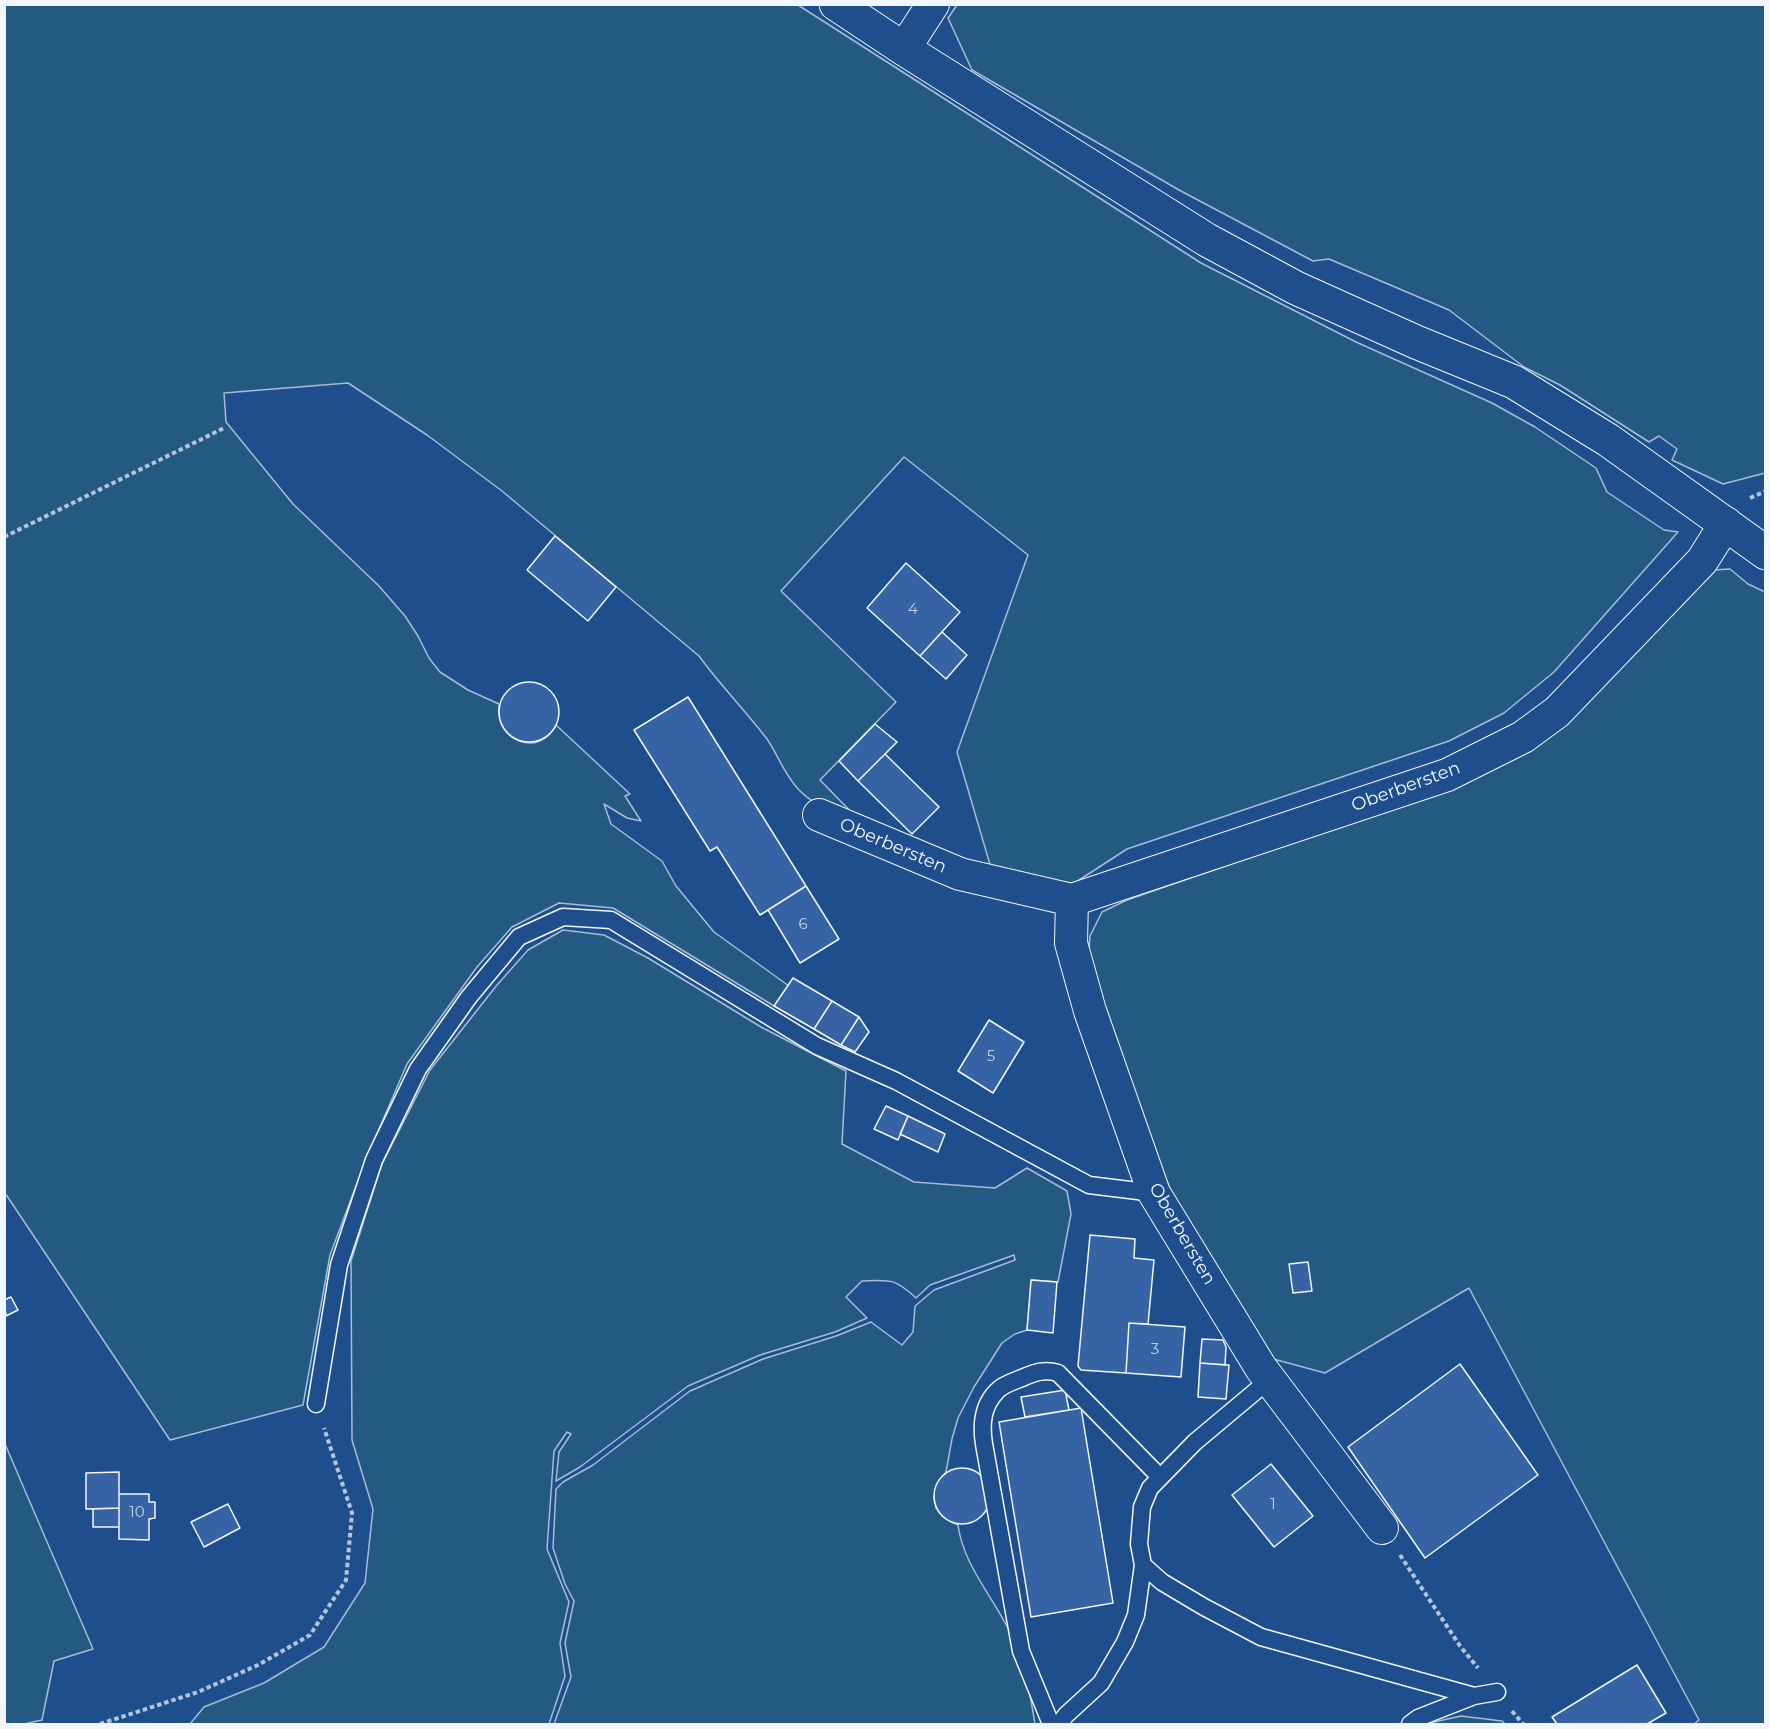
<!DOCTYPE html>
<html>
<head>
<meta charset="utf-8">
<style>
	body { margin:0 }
	#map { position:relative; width:1770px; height:1729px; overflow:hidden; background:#1f4e8c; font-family:Montserrat,sans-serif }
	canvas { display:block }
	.frame { position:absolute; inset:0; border:6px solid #f2f6ff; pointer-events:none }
</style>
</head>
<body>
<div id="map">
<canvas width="1770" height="1729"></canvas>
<div class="frame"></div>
</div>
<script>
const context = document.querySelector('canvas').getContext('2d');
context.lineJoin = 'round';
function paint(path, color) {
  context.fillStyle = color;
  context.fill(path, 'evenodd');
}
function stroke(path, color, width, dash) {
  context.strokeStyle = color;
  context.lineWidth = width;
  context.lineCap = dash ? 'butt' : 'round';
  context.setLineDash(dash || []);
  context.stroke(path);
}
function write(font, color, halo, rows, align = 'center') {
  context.font = font + ' Montserrat,sans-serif';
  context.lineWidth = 4.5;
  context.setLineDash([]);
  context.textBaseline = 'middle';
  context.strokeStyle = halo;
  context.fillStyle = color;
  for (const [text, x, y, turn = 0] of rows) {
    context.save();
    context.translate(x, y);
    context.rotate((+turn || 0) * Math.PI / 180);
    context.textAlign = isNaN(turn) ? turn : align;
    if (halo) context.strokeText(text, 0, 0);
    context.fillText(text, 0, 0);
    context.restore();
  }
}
const green = new Path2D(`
	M4,5H798L1201,263L1356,342L1492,403L1535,427L1596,468L1607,492L1664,530L1678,532L1554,672L1504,713L1449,741L1127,849L1073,884L1036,879L991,868L957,752L1028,555L904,457L781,591L896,702L820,780L861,822C840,813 815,807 799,790C785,776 778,755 767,739C745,710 720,685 699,656L502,491L427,435L348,383L224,393L226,422L293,504L379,586L405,616L418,636L429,658L440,672L468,690L499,704C494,741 539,759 556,725L630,794L625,796L641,821L627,818L604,804L611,824L662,861L676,886L714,932L789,986L774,1006L613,908L559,903L512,927L477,967L407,1064L367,1157L330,1255L303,1405L170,1440L5,1193Z
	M957,5H1765V473L1723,484L1672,460L1677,449L1659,436L1649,442L1560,385L1524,367L1449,310L1329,259L1313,261L1179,190L972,70L948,18Z
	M1730,569L1748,584L1765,592V1724H1694L1699,1720L1469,1288L1325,1373L1266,1357L1172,1193L1139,1117L1088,962L1090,936L1102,912L1127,900L1468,782L1714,570Z
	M563,930L604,935L648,958L761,1027L846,1071L842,1144L914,1182L995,1188L1027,1168L1067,1191L1071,1214L1058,1282L1032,1280L1027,1330L1015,1334L1002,1343L974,1387L958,1418L952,1439L946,1472L939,1481L934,1497L936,1508L943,1517L958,1525C963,1564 992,1596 1009,1630C1024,1658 1030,1693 1035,1724H554L571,1677L565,1643L574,1601L565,1584L553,1548L556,1489L563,1482L593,1465L690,1391L763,1359L836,1336L871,1322L902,1345L913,1332L915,1306L934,1290L1015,1260L1014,1255L930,1285L916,1298C894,1278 891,1280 862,1281L846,1297L867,1318L835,1332L760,1355L688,1386L580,1467L556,1481L559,1452L571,1434L567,1432L554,1451L547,1549L569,1602L560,1643L565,1676L549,1724H190L204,1707L264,1683L324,1647L365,1583L373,1509L352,1440L351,1261L382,1164L430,1070L497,985L528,950Z
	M5,1444L93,1649L54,1661L42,1720L24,1724H5Z
	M1461,1716L1502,1721L1505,1724H1425Z`);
paint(green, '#245a82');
stroke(green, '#a8bbd7', 1.5);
const building = new Path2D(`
	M555,536L616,587L588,621L527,570Z
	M906,563L960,612L920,656L867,608Z
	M942,632L967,655L946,679L920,656Z
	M499 712a30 30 0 1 1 60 0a30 30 0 1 1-60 0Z
	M688,697L806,886L760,915L717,847L710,851L634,730Z
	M875,724L897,742L858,781L839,761Z
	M885,754L939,807L912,834L858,781Z
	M806,886L839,939L800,963L768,910Z
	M793,978L832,1001L814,1029L774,1006Z
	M832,1001L859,1017L841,1045L814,1029Z
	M859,1017L869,1032L855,1052L841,1045Z
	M989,1020L1024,1042L993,1093L958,1071Z
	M886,1106L908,1116L898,1140L874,1129Z
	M908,1116L945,1134L938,1152L900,1134Z
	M1090,1235L1135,1239L1134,1258L1154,1260L1148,1324L1129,1323L1126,1373L1081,1370L1078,1366Z
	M1308,1262L1312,1291L1293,1293L1289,1264Z
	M1031,1280L1057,1282L1053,1333L1027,1330Z
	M11,1297L18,1310L6,1316L4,1300Z
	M1129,1323L1185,1327L1181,1377L1126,1373Z
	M1202,1339L1223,1340L1226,1347L1225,1365L1200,1363Z
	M1200,1363L1229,1365L1226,1399L1198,1397Z
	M1460,1364L1538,1475L1425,1558L1348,1447Z
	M1065,1390L1069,1410L1025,1417L1021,1397Z
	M1081,1408L1113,1603L1031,1617L999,1422Z
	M1271,1464L1313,1516L1274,1547L1232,1495Z
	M934 1496a28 28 0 1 1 56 0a28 28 0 1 1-56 0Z
	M119,1472V1508L86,1509V1473Z
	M119,1494H149V1502H155V1518L149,1519V1540L119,1539Z
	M228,1504L240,1528L204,1547L191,1522Z
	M119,1508V1527H93V1509Z
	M1637,1665L1666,1713L1647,1724H1557L1552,1717Z`);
paint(building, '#3563a3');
stroke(building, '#f2f6ff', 1.5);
const lane = new Path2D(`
	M1269,1380L1195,1442L1150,1488L1142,1507L1139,1544L1143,1565L1162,1582L1204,1607L1261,1637L1474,1696L1497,1692
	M316,1404L339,1265L374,1160L418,1069L469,997L519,937L563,917L611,920L817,1046L896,1081L1089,1185L1154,1193
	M1051,1724L1021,1651L984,1444C981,1425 982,1406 997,1391C1002,1385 1014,1381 1022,1378C1035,1372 1045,1369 1058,1373L1160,1477
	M1059,1724L1066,1715L1101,1683L1125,1642L1136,1615L1143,1565
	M1410,1724L1418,1718L1474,1696`);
const street = new Path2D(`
	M904,49L933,4
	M819,815L960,874L1072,900L1447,775L1523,737L1557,712L1702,561L1726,523
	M1072,900L1071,943L1090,1011L1154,1193L1261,1368L1382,1528`);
const secondary = new Path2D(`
	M836,4L904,49L1207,240L1296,288L1416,342L1514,382L1608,440L1766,553`);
stroke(lane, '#f2f6ff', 19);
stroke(street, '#f2f6ff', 34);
stroke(secondary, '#f2f6ff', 35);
stroke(new Path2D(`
	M1750,498L1766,491
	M4,537L224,428
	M1400,1555L1460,1646L1478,1668
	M1512,1711L1523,1724
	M100,1724L198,1692L258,1665L310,1635L346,1580L352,1513L324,1428`), '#b3c4dc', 4, [4.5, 3]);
stroke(lane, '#1f4e8c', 16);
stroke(street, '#1f4e8c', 32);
stroke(secondary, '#1f4e8c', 33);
write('15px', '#c3d1e8', null, [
	["4",913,610],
	["6",803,925],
	["5",991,1057],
	["3",1155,1350],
	["1",1273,1505],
	["10",137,1513]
]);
write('18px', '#f2f6ff', '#1f4e8c', [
	["Oberbersten",1406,787,-20],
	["Oberbersten",893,846,23],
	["Oberbersten",1182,1234,60]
]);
</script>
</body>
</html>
